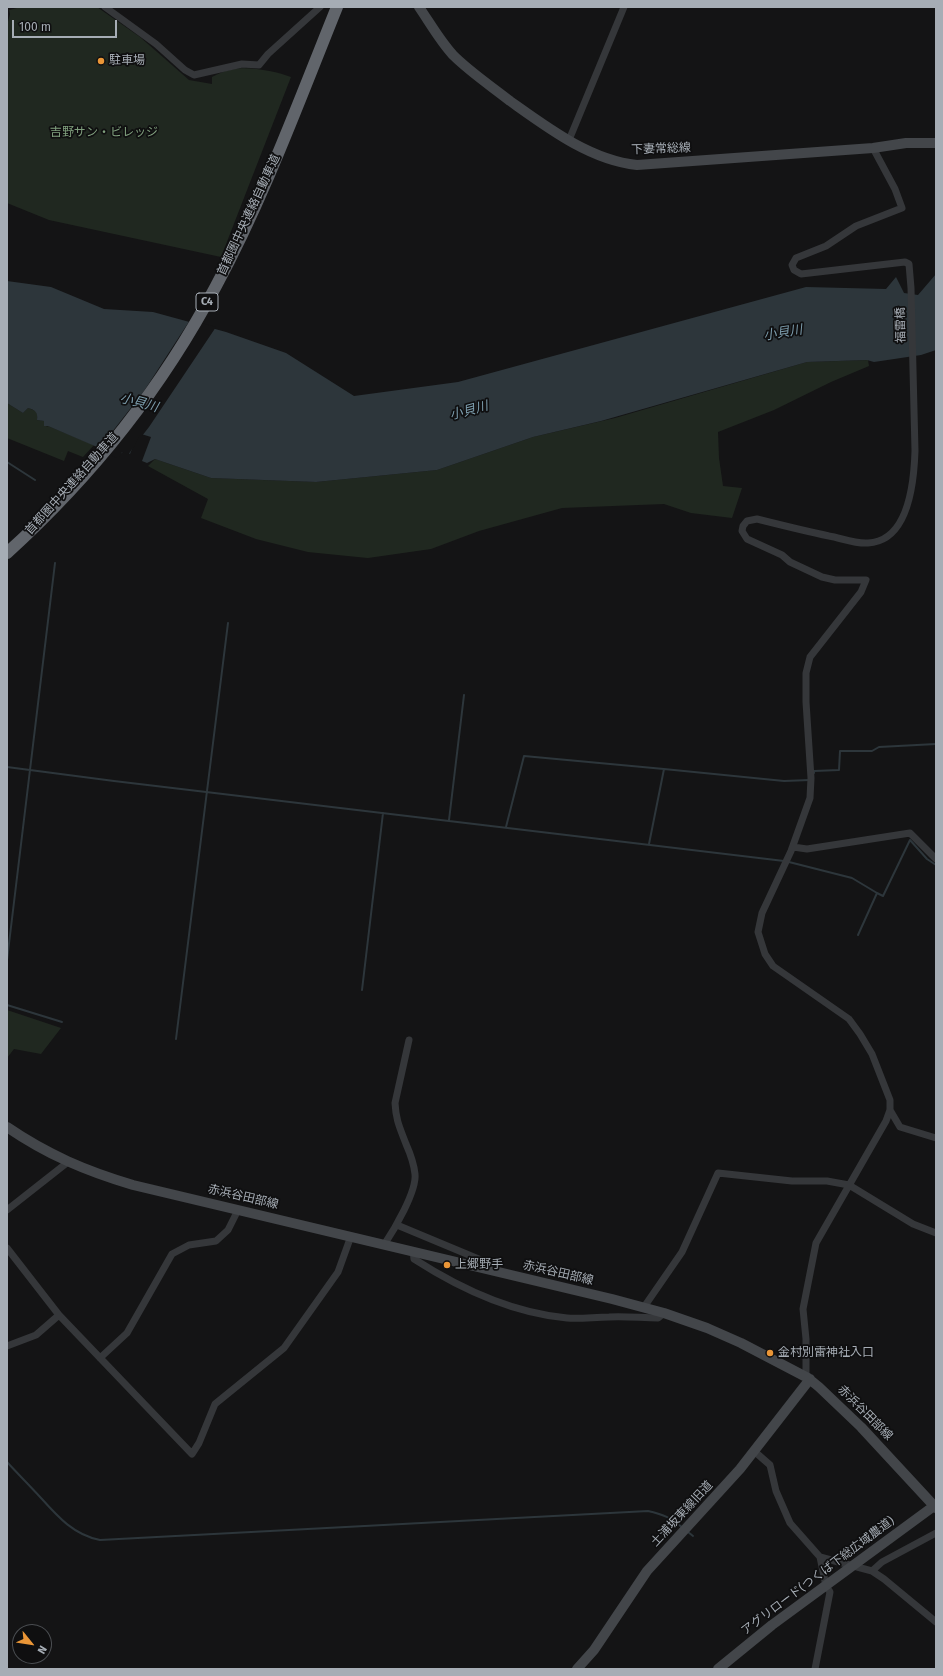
<!DOCTYPE html>
<html>
<head>
<meta charset="utf-8">
<style>
	body { margin:0 }
	#map { position:relative; width:943px; height:1676px; overflow:hidden; background:#141415; font-family:"Fira Sans",sans-serif }
	canvas { display:block }
	.frame { position:absolute; inset:0; border:8px solid #a6adb5; pointer-events:none }
	.north { position:absolute; left:12px; top:1624px; width:40px; height:40px; box-sizing:border-box; background:#0f0f10; border:1px solid #4b4e52; border-radius:50%; rotate:120deg; font-size:11px; font-weight:700; line-height:16px; text-align:center; color:#a6adb5 }
	.north::after { content:''; display:block; margin:auto; width:14px; height:18px; background:#ea9637; clip-path:polygon(50% 0,100% 100%,50% 72%,0 100%) }
	.scale { position:absolute; left:12px; top:20px; width:105px; height:18px; box-sizing:border-box; border:2px solid #a6adb5; border-top:0; padding-left:5px; font-size:12px; line-height:14px; white-space:nowrap; color:#a6adb5; -webkit-text-stroke:3px #0f0f10; paint-order:stroke }
</style>
</head>
<body>
<div id="map">
<canvas width="943" height="1676"></canvas>
<div class="frame"></div>
<div class="north">N</div>
<div class="scale">100 m</div>
</div>
<script>
const context = document.querySelector('canvas').getContext('2d');
context.lineJoin = 'round';
function paint(path, color) {
  context.fillStyle = color;
  context.fill(path, 'evenodd');
}
function stroke(path, color, width, dash) {
  context.strokeStyle = color;
  context.lineWidth = width;
  context.lineCap = dash ? 'butt' : 'round';
  context.setLineDash(dash || []);
  context.stroke(path);
}
function write(font, color, halo, rows, align = 'center') {
  context.font = font + ' "Fira Sans","Noto Sans JP",sans-serif';
  context.lineWidth = 3.5;
  context.setLineDash([]);
  context.textBaseline = 'middle';
  context.strokeStyle = halo;
  context.fillStyle = color;
  for (const [text, x, y, turn = 0] of rows) {
    context.save();
    context.translate(x, y);
    context.rotate((+turn || 0) * Math.PI / 180);
    context.textAlign = isNaN(turn) ? turn : align;
    if (halo) context.strokeText(text, 0, 0);
    context.fillText(text, 0, 0);
    context.restore();
  }
}
paint(new Path2D(`
	M21,7H97L140,37L189,80L212,84V77C218,74 224,71 230,70C245,65 276,71 291,77L221,257L49,220L7,203V25L10,14L9,10Z
	M868,360L869,366L831,382L774,410L718,432L719,458L723,486L742,488L732,518L691,513L664,504L562,508L479,531L431,549L368,558L308,552L256,539L201,518L208,499L148,466L155,459L211,478L316,482L437,470L533,437L615,418L807,362Z
	M7,403L23,413L28,408L36,411L37,414V420L44,421L47,427L48,426L94,445L83,457L68,451L64,461L7,438Z
	M7,1010L61,1028L41,1054L14,1049L7,1058Z`), '#202820');
paint(new Path2D(`
	M936,274V350L921,355L874,362L867,360L807,362L601,421L533,437L437,470L316,482L211,478L155,459L147,463L142,461L151,437L138,433L130,454L124,451L118,456L48,426H44V421L37,420C38,412 35,410 28,408L23,413L7,403V281L51,287L104,309L153,312L226,332L286,353L354,396L458,382L806,287L886,289L896,277L904,293L918,295Z`), '#2d363b');
paint(new Path2D(`
	M190,320L216,327L149,427L142,436L140,435L135,445L128,455L122,452L119,458H117L98,450L144,391Z`), '#141415');
stroke(new Path2D(`
	M7,462L35,480
	M7,767L114,781L784,861
	M814,773V771L839,770L840,751H872L879,747L936,744
	M449,820L464,695
	M506,827L524,756L664,769
	M649,844L664,769L784,781L810,780
	M789,862L852,878L877,893L858,935
	M877,893L883,896L910,840L927,859L936,865
	M7,960L55,563
	M362,990L383,813
	M7,1005L62,1022
	M176,1039L228,623
	M7,1462C18,1474 30,1486 41,1498C58,1517 74,1535 100,1540L648,1511C662,1514 672,1518 683,1528
	M688,1532L693,1536`), '#2d363b', 2);
stroke(new Path2D(`
	M105,7L156,44L185,70L194,75L242,64L259,65L268,54L320,7
	M569,140L624,7
	M793,847L807,849L910,833L936,859
	M890,1110L900,1127L936,1138
	M7,1210L68,1162
	M397,1225L481,1260L485,1264L488,1270
	M384,1245C394,1230 417,1191 415,1174C414,1165 410,1153 406,1144C400,1128 396,1121 395,1103L409,1040
	M7,1248L59,1315L81,1338L192,1454L199,1443L215,1404L284,1348L338,1272L351,1236
	M413,1251L414,1259C459,1288 512,1313 567,1318C581,1319 595,1317 609,1317C626,1316 642,1318 658,1318L664,1313
	M644,1307L682,1252L718,1173L792,1181H827L849,1185L913,1224L936,1233
	M7,1346L36,1335L59,1315
	M100,1358L127,1333L172,1254L189,1245L216,1241L228,1230L238,1210
	M806,1377V1339L803,1309L816,1243L886,1121L890,1110V1100L872,1054L860,1034L849,1019L773,966L765,954L758,932L762,913L791,851L810,798L811,778L806,702V673L810,657L861,592L866,580H835L822,577L790,562L782,555L747,539L742,531L743,526L747,521L757,519C781,525 805,531 829,536C841,538 855,544 868,543C909,541 914,482 915,451L911,288L909,264L905,262L801,274L794,270L792,265L796,258L826,246L856,226L902,208L895,189L873,148
	M754,1451L770,1465L776,1491L790,1523L820,1557L826,1586L830,1592L815,1669
	M820,1557L872,1571L884,1579L936,1622
	M872,1571L882,1562L936,1533`), '#35373a', 7);
stroke(new Path2D(`
	M419,7C430,23 440,41 453,55C470,72 491,86 510,101C548,128 590,160 637,165L873,148L906,143H936
	M7,1127C48,1155 86,1171 133,1185L612,1299L664,1313L707,1328L741,1343L808,1378L819,1387L861,1427L936,1508
	M577,1669L594,1650L647,1571L740,1469L810,1379
	M718,1669L772,1625L934,1506`), '#43464a', 10);
stroke(new Path2D(`
	M7,553C91,477 163,386 216,286C264,197 299,101 337,7`), '#61656b', 12);
for (const [x, y, r, color] of [
	[101,61,4,"#ea9637"],
	[447,1265,4,"#ea9637"],
	[770,1353,4,"#ea9637"]
]) {
  const dot = new Path2D();
  dot.arc(x, y, r, 0, 2 * Math.PI);
  context.fillStyle = color;
  context.fill(dot);
  stroke(dot, '#0f0f10', 1.5);
}
for (const [x, y, w] of [
	[207,302,22]
]) {
  const box = new Path2D();
  box.roundRect(x - w / 2, y - 9, w, 18, 3);
  context.fillStyle = '#0f0f10';
  context.fill(box);
  stroke(box, '#a6adb5', 1);
}
write('bold 11px', '#a6adb5', null, [
	["C4",207,302]
]);
write('12px', '#a6adb5', '#0f0f10', [
	["駐車場",109,61],
	["上郷野手",455,1265],
	["金村別雷神社入口",778,1353]
], 'left');
write('12px', '#80a07e', '#0f0f10', [
	["吉野サン・ビレッジ",104,133]
]);
write('12px', '#a6adb5', '#0f0f10', [
	["下妻常総線",661,149,-2],
	["首都圏中央連絡自動車道",249,215,-65],
	["福雷橋",901,325,-91],
	["首都圏中央連絡自動車道",72,484,-48],
	["赤浜谷田部線",243,1197,13],
	["赤浜谷田部線",558,1273,13],
	["赤浜谷田部線",865,1413,45],
	["土浦坂東線旧道",682,1514,-47],
	["アグリロード(つくば下総広域農道)",818,1576,-37]
]);
write('italic 13px', '#7e9faf', '#0f0f10', [
	["小貝川",783,333,-9],
	["小貝川",139,403,15],
	["小貝川",469,411,-15]
]);
</script>
</body>
</html>
